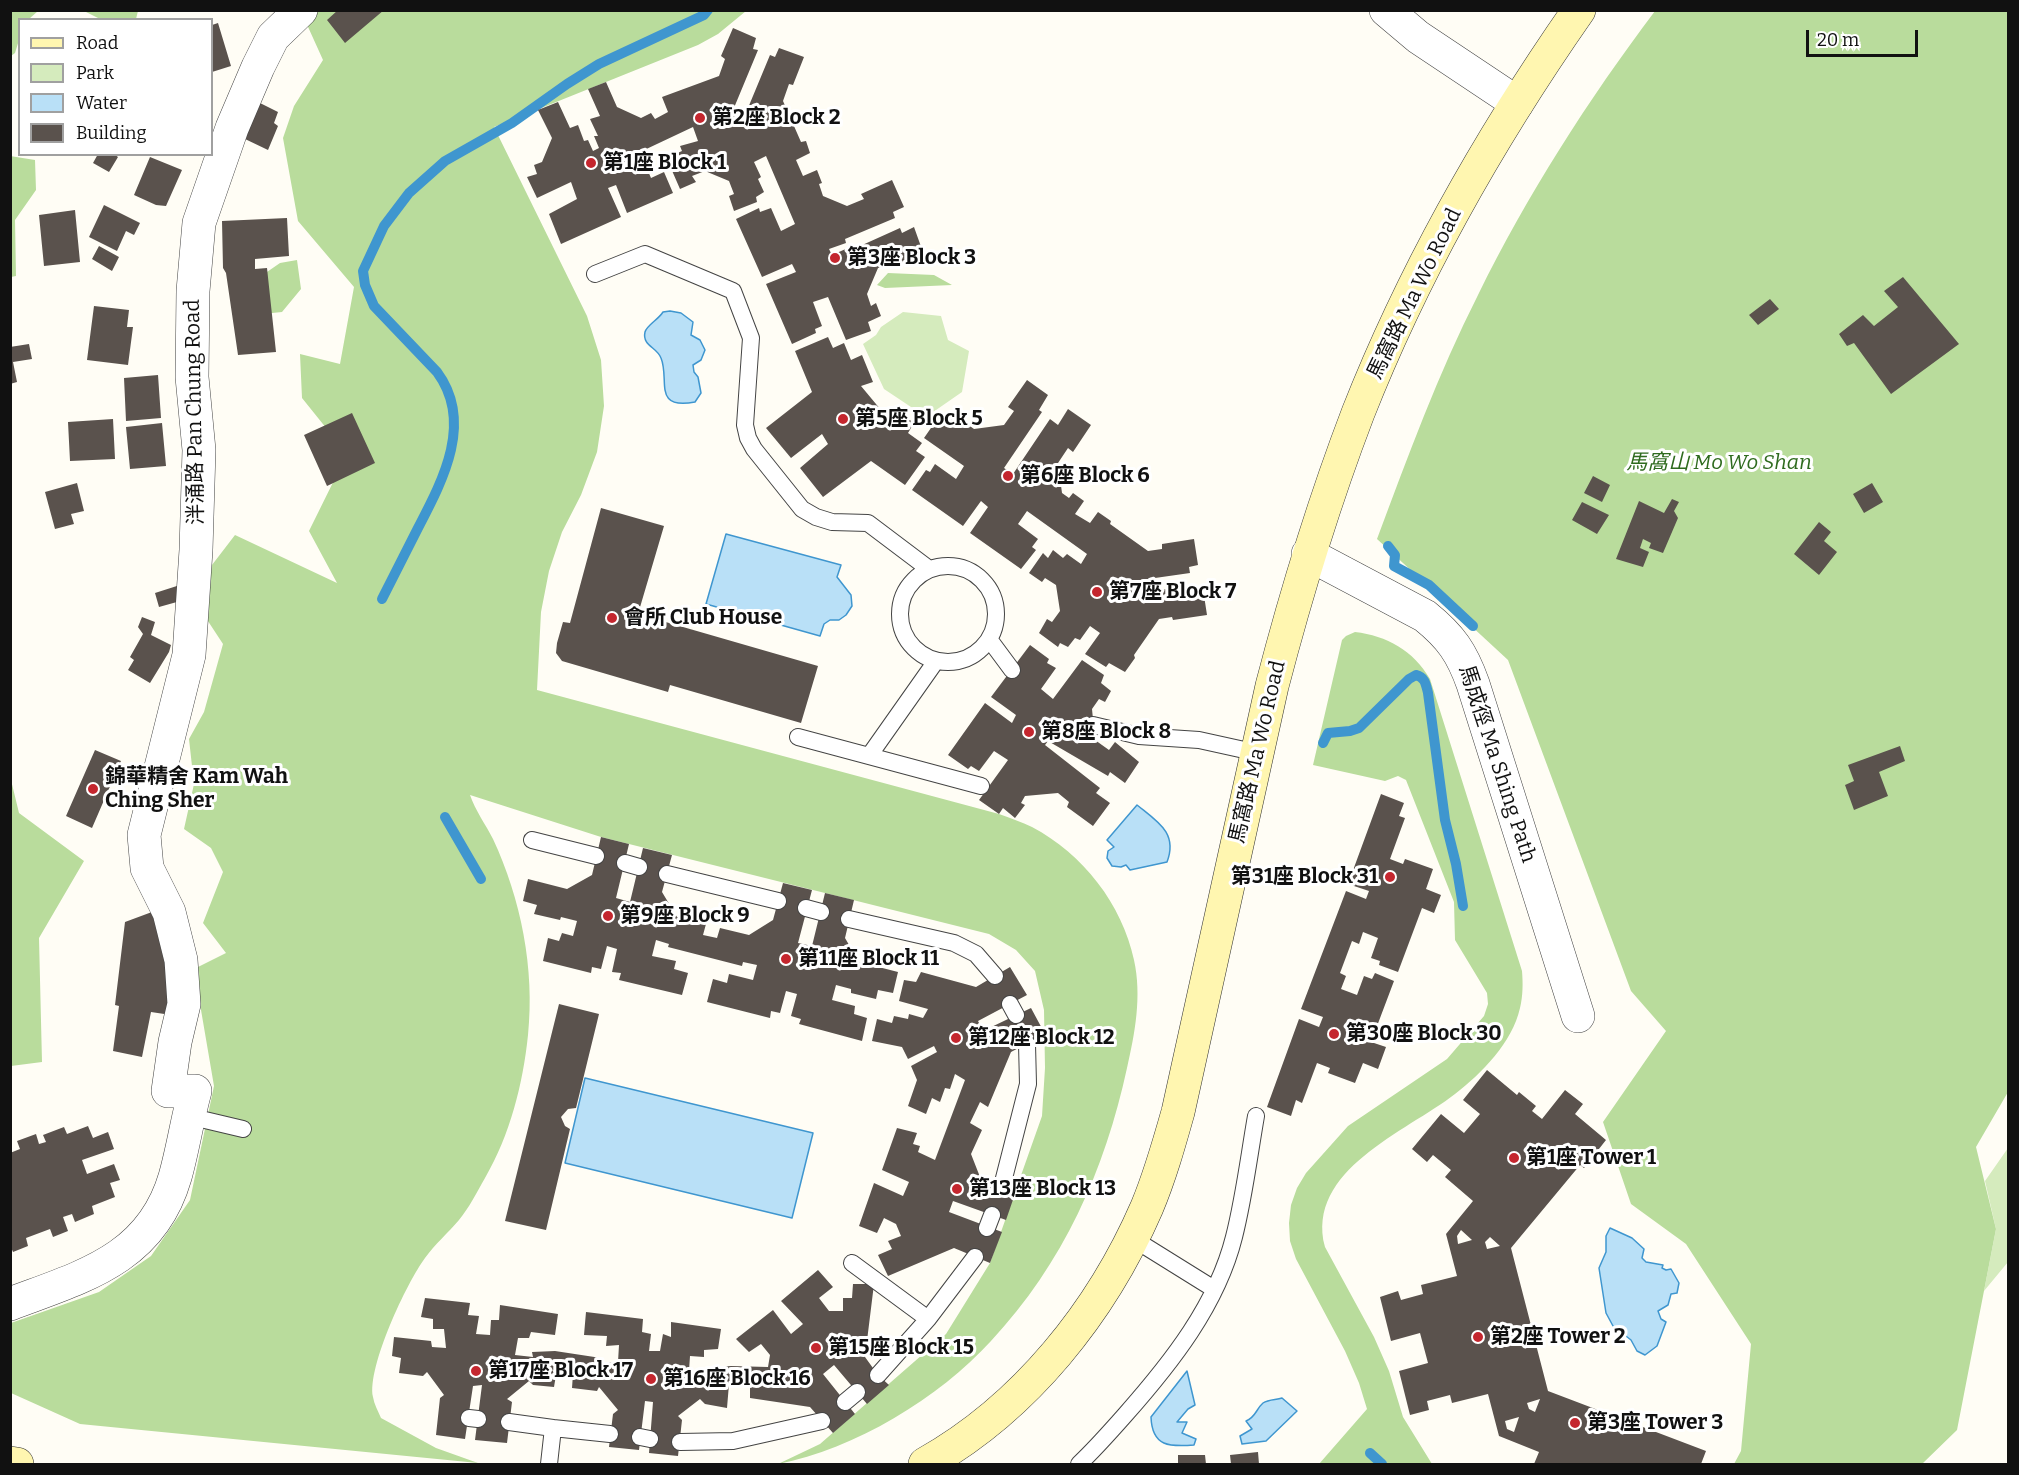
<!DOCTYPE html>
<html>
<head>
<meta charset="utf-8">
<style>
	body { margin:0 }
	#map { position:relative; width:2019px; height:1475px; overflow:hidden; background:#fffdf5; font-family:Bitter,serif }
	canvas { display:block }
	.frame { position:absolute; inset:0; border:12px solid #111; pointer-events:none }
	.legend { position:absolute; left:18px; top:18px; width:195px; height:138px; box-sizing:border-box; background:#fff; border:2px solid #a0a0a0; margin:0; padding:8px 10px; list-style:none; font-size:18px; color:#111 }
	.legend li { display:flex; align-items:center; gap:12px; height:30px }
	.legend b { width:30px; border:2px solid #a0a0a0 }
	.scale { position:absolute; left:1806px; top:30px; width:112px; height:27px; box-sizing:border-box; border:3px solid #111; border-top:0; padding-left:8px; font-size:18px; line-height:21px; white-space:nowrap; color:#111; -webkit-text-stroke:4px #fff; paint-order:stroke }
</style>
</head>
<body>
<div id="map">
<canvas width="2019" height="1475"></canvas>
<div class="frame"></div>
<ul class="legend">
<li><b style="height:8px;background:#fff6b0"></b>Road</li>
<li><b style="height:16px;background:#d5ebbd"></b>Park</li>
<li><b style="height:16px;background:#b9e0f7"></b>Water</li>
<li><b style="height:16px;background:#5a524d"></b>Building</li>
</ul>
<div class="scale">20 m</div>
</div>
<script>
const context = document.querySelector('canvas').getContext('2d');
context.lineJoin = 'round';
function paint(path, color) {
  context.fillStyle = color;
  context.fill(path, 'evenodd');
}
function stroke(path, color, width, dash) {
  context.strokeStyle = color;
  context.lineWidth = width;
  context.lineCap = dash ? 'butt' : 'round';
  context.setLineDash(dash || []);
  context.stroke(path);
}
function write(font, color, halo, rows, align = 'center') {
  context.font = font + ' Bitter,"Noto Sans TC",serif';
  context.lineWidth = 6;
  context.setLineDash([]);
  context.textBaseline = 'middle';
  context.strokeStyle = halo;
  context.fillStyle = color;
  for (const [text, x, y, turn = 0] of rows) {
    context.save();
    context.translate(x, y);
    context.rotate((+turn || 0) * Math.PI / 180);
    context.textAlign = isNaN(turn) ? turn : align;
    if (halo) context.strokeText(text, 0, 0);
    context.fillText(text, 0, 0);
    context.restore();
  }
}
paint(new Path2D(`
	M903,312L941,316L948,340L969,351L962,392L926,417L884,389L863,344L876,335L881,327Z
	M2008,1148V1262L1984,1291L1996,1229L1985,1181Z`), '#d5ebbd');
paint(new Path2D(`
	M11,10L38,11L29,19L20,20L19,40L15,53L11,56Z
	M84,11L138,10V11L136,19H100Z
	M306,11H746L718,34L698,45L494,127L587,316L601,360L604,406L597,452L581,495L562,532L549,571L541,612L537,690L999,814C1010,818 1022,822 1032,827C1083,854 1122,904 1134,960C1142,996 1135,1033 1127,1068C1105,1170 1063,1264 991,1341C939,1398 855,1449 778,1464L820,1444L946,1334L990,1263L1042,1116L1045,1068L1044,1010L1035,971L1016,950L989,934L601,837L470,795C475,810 486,825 493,839C521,899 535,969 528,1035C523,1084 510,1135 485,1178C477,1192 469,1208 459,1220C448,1233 435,1244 425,1258C407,1282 367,1367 373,1397C374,1404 378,1411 381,1418L436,1448L478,1463L80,1424L11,1393V1323L99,1292L151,1256L190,1200L214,1086L194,969L226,953L203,923L223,872L211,848L184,829L194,784L189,739L204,712L223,644L202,612V578L235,535L337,583L309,531L347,454L302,398L300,354L340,364L354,287L298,221L283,138L294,106L323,60L304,18Z
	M1655,11H2008V1092L1976,1147L1996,1229L1957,1430L1922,1464H1734L1741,1451L1751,1344L1686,1244L1631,1204L1603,1122L1666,1031L1631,991L1508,660L1377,539C1408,456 1438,374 1478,295C1527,195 1588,100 1655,11Z
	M10,156L35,160L36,190L15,220L16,276L11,277Z
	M297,260L301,289L282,312L262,314L251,283L280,263Z
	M888,273L934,275L952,285L885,288L877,285Z
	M1355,632C1387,636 1413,650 1430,679L1522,971C1523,983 1523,996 1520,1008C1512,1043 1482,1073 1455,1094C1406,1132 1305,1170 1325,1247L1374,1337L1389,1371L1403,1417L1432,1464H1319L1367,1409L1359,1383L1345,1351L1296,1259L1290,1241L1289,1223L1291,1205L1297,1188L1306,1173L1348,1126L1447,1059L1484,1016L1488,1004L1487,993L1455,940L1454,902L1406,780L1398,776L1385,781L1313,765L1342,640L1346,636Z
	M11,780L19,813L84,861L39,938L42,1062L11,1066Z`), '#b9dc9c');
const water = new Path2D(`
	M670,311L681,313L693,322L691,335L700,340L705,350L701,360L693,365L694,372L698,377L701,393L695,402C652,410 670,380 661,358C657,347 642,346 645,332C647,325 658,320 663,312Z
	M726,534L841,565L837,577L851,595L852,606L846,615L839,620H830L824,624L820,636L706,604Z
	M1137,805C1158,822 1178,833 1167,862L1130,870L1126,865L1121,867L1112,866L1107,858L1108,851L1114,847L1107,840Z
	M585,1078L813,1133L792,1218L565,1163Z
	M1610,1228L1632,1238L1644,1249L1642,1258L1646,1262L1663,1265L1662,1268L1666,1270L1671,1269L1679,1283L1677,1293L1671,1294L1668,1305L1658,1311L1661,1319L1666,1322L1657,1346L1645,1355L1637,1351L1631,1340L1613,1326L1606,1313L1599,1268L1606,1252V1236Z
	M1187,1371L1195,1405L1188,1409L1177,1422H1187L1182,1433L1196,1439L1194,1445C1170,1447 1152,1447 1151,1417Z
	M1282,1398L1297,1411L1266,1441L1242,1444L1240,1436L1252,1429L1246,1421C1256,1417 1256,1409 1263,1403C1269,1399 1276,1400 1282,1398Z`);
paint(water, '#b9e0f7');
stroke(water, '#3f96cf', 1.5);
stroke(new Path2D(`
	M1388,546L1395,555L1394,566L1429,585L1473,626
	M382,599C394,575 406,552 418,528C443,480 474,422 437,372L374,306L365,285L363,271L384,226L409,193L445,161L512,123L567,84L599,64L704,15L708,10
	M1323,743L1328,733L1350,731L1359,728L1409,679L1416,675C1425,677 1426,685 1428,693L1445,820L1456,864L1463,906
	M445,817L481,879
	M1370,1453L1382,1464`), '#3f96cf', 10);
paint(new Path2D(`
	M338,10H384L345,43L327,20Z
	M218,23L231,66L212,72V25Z
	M733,28L756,38L753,49L758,50L731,115L743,120L770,55L775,57L779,48L804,57L793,85L789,84L783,101L801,142L806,141L810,153L796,160L803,176L817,170L822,183L819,184L823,196L847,206L864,199L861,194L892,180L904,207L893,212L895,218L845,239L846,243L829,249L832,255L848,248L849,251L900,228L902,233L914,227L924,255L896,267L894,262L878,268L867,294L871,306L876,303L881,316L868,322L871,331L846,340L828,297L813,302L822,326L815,329L816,333L792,344L766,284L796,272L792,264L762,277L736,219L759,208L760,212L771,208L781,231L795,224L766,156L754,162L761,177L758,179L764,192L756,197L757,202L734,211L729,196L734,194L729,181L705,171L692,176L696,182L680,189L670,166L675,165L671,156L682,151L680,146L698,141L693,127L640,152L651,178L664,172L673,193L627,213L616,185L608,188L621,217L561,244L549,214L577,199L571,182L537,198L527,177L537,174L534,165L542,162L552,138L538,110L558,102L570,128L578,125L584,141L588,140L593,151L599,148L594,136H598L590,119L600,116L588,89L606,82L617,107L641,118L651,113L655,119L668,112L662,97L719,76L725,59L721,56Z
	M260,103L278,112L274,123L278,126L268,150L245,139Z
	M98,154H114L118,157L109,172L93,163Z
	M150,157L182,170L166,206L156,205L134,195Z
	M104,205L140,223L134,235L126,231L117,251L89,237Z
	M75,210L80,262L44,266L39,215Z
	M287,218L289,256L255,259V269L267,268L276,352L238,355L226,273L223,268L222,221Z
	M99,246L119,257L112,271L92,259Z
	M1903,277L1959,344L1891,394L1854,343L1847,346L1839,334L1863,315L1874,326L1898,307L1884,291Z
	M1770,299L1779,309L1758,325L1749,315Z
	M94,306L129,310L127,327H133L128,365L87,360Z
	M828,337L833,348L844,343L851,360L862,355L873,382L861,386L886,416L891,407L914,423L908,433L922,443L916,451L925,457L905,485L871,461L823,497L800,468L828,444L822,434L791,458L766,428L812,392L795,351Z
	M29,344L32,359L13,362L17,382L10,384V347Z
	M158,375L161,418L126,421L124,378Z
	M1027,380L1048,395L1039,410L1042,412L1004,468L1013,474L1050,419L1058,425L1068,409L1091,425L1073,452L1068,448L1058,463L1062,493L1069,498L1073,493L1084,501L1075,514L1090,523L1098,512L1111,521L1110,524L1148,551L1162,549V544L1194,539L1198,565L1189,567L1190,573L1134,581L1137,594L1192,585L1194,590L1203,589L1207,615L1173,620L1172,617L1159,619L1134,655L1135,658L1125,672L1109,663L1106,667L1085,654L1100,633L1090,626L1080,640L1075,638L1068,647L1060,643L1058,647L1039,633L1047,619L1052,622L1060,611L1056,585L1045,578L1042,582L1029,573L1043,553L1048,558L1053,550L1063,558L1067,554L1081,564L1087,554L1027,511L1018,524L1038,539L1032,547L1036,550L1021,569L970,533L988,507L981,501L963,526L912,490L926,470L930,472L935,464L956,479L964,466L924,438L940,415L948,421L956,409L966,416L963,421L974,429L1004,425L1014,411L1008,407Z
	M352,413L375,463L327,486L304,435Z
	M113,419L115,459L70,461L68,422Z
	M162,423L166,466L130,469L126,427Z
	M1593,476L1610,485L1602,502L1584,493Z
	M77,483L84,511L71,514L74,524L55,529L45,492Z
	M1872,483L1883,502L1864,513L1853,494Z
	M1672,499L1679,502L1674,511L1678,518L1663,553L1649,548L1651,543L1643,539L1640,548L1649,552L1643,567L1616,559L1639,501L1664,513Z
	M1582,502L1609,515L1597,534L1572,520Z
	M601,508L664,526L638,614L818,666L801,723L670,685L668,692L562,661L556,653L557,643L563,622L570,623Z
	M1819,522L1831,532L1824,541L1837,552L1819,575L1794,554Z
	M180,585L184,600L159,607L155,593Z
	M142,617L155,622L151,635L171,645L169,652L150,683L128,670L134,660L130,657L143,634L138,627Z
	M1030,645L1049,659L1047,663L1056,668L1041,689L1053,699L1082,660L1104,675L1101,683L1111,691L1105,702L1099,699L1092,709L1095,740L1109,750L1115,742L1139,762L1125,783L1110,772L1108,776L1048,741L1045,745L1100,788L1096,793L1110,803L1093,826L1067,807L1069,802L1058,793L1025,796L1021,803L1025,805L1015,818L1003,808L999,814L979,800L1008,760L994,751L979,771L971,766L968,769L948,755L985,703L1012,723L1016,715L991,697Z
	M1900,746L1905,761L1879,772L1888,796L1854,810L1845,785L1854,781L1848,765Z
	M95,750L121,761L92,828L66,816Z
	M1381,794L1404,803L1399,816L1405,818L1390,859L1403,864L1405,859L1433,869L1426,889L1441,895L1434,913L1422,908L1398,972L1379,965L1380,961L1371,958L1378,938L1363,932L1359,944L1352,941L1340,973L1346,976L1341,989L1357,995L1364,976L1372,979L1375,973L1394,981L1371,1042L1386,1047L1378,1069L1363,1063L1355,1083L1328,1073L1330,1068L1317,1063L1302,1103L1296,1100L1291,1116L1267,1107L1299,1019L1319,1027L1323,1017L1301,1009L1346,891L1366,899L1369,891L1348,884Z
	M601,837L629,844L616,898L630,902L643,848L672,855L662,892L677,917L706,924L703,935L717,938L720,928L749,935L773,920L783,883L812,890L798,943L812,946L825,893L854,900L845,938L859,962L898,972L893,993L878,990L876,999L851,993V989L836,985L832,1000L855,1006L854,1014L867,1018L862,1041L799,1024L801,1019L791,1016L797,994L786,991L780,1013L771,1011L770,1018L707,1002L713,979L727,983L729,974L753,980L757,965L743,962L742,966L668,947L669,944L656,940L652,956L676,961L674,969L688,973L682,995L619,980L621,973L612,972L617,949L607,946L601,969L592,967L591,973L543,961L548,938L559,941L562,933L573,936L577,921L561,917L560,920L534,914L537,905L523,901L528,879L567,889L592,875Z
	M160,909L171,1015L151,1012L142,1057L113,1051L119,1006L115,1005L125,922Z
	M1010,967L1027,995L978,1021L983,1031L1031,1008L1045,1034L1011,1052L988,1107L980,1102L970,1123L982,1130L971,1154L980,1177L1016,1191L1006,1220L953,1201L949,1212L1002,1232L990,1263L954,1248L888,1276L878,1255L892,1249L888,1241L901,1236L896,1224L884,1218L877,1233L859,1226L874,1183L903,1196L909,1182L882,1170L897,1128L917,1133L913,1144L920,1146L918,1152L935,1160L965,1080L955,1074L950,1089L945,1088L940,1102L932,1098L926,1114L908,1106L917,1080L911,1066L937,1052L934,1046L908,1059L902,1047L872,1041L877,1019L892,1023L894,1016L908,1019L909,1014L923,1018L928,1009L899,1001L904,980L916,982L921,972L976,987Z
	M559,1004L599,1014L576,1108L568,1109L561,1117L565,1126L570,1129L546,1230L505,1221Z
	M1487,1070L1517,1095L1519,1092L1536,1106L1532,1111L1542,1119L1565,1090L1583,1104L1575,1114L1606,1140L1584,1168L1580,1165L1511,1248L1548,1391L1706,1451L1701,1464H1534L1539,1452L1499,1436L1488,1394L1452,1403L1450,1395L1427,1401L1429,1410L1410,1415L1399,1371L1428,1363L1420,1333L1391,1341L1380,1297L1398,1291L1401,1300L1423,1294L1421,1285L1457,1276L1446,1234L1473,1201L1445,1177L1451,1170L1433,1155L1427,1162L1412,1149L1441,1114L1464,1133L1480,1114L1463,1100ZM1461,1230L1472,1240L1458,1244L1457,1236ZM1490,1237L1500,1246L1487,1249L1485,1242ZM1540,1399L1535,1412L1529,1409L1527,1403ZM1519,1417L1514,1432L1507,1429L1505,1421Z
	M88,1126L93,1138L108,1132L114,1149L82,1160L87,1174L114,1164L120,1180L110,1183L115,1197L92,1206L94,1214L75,1222L72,1214L63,1217L68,1231L53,1237L50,1229L26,1238L28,1246L13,1252L10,1245V1153L20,1149L17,1141L36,1134L39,1144L46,1142L43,1135L64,1127L67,1134Z
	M818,1270L833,1287L819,1298L829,1311H843V1298H852L853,1284H874L865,1357L878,1375L889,1385L867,1404L834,1365L823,1374L855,1414L833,1433L810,1407L750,1398V1387L729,1384L727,1408L705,1404L700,1399L678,1416L682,1420L678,1456L649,1453L653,1402L645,1401L639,1450L609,1447L613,1414L618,1410L599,1387L597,1391L572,1388L573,1374L552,1370L556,1375L554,1387L533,1385L529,1381L507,1399L512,1402L507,1443L475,1440L482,1385L473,1386L465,1439L436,1435L440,1398L444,1395L427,1372L423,1376L399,1373L401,1358L392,1356L394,1337L431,1341L432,1347L446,1348L444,1329H433V1319L421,1317L425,1298L470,1303L468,1315L479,1316L476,1334L490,1335L491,1320H499L500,1305L558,1314L555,1335L531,1332L529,1338H518L515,1355L533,1357L532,1352L555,1351L601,1358V1363L618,1362L619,1345L606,1346L607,1336L584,1335L586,1312L643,1319L642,1332L651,1334L649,1351H660L663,1334L671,1337V1322L721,1329L718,1349L704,1350V1357L690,1356L689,1371L704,1373L705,1368L731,1366L768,1367L770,1355L761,1344L749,1352L736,1339L773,1310L791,1334L803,1324L781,1301Z
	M1258,1452L1259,1464H1231L1230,1455Z
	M1178,1455H1205L1206,1464H1178Z`), '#5a524d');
const lane = new Path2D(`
	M595,274L645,254L733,291L751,338L745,425L748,438L754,449L802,509L816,517L832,522L868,523L929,569
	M900 614a48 48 0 1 1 96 0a48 48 0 1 1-96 0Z
	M989,639L1012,670
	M1093,725L1139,736L1199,740L1258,753
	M798,737L981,786
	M869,756L936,661
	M532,840L596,856
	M625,863L639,867
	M667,874L778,901
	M806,908L821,912
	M849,919L954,943L976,954L995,976
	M1010,1004L1016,1015
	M188,1116L243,1129
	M1002,1186L1028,1084L1027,1044
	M987,1228L992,1215
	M1132,1238L1214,1289
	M852,1263L928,1319
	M878,1375L928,1319L975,1257
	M845,1402L857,1392
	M469,1418L478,1419
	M509,1422L553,1428
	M640,1437L650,1439
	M680,1442L733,1441L822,1421
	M549,1464L553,1428L610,1434
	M1079,1464C1095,1449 1110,1432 1125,1415C1171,1363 1217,1305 1234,1237C1244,1198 1249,1156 1256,1116`);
const street = new Path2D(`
	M1386,10L1418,37L1517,103
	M1308,554L1425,616C1451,637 1462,653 1473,684L1578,1016
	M10,1304C81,1277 151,1260 175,1177C183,1149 187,1120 195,1091H168L175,1042L184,1004L181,960L169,912L147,868L144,835L189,655L196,550L199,450L192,377L193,291L199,223L232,128L258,67L273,37L301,10`);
const secondary = new Path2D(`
	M10,1463L17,1464
	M925,1464C1025,1408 1102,1311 1147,1207C1160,1176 1169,1144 1178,1112L1272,686C1296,594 1324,502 1358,413C1414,271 1491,136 1579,10`);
stroke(lane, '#444', 18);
stroke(street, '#444', 34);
stroke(secondary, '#333', 34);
stroke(lane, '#fff', 16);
stroke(street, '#fff', 33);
stroke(secondary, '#fff6b0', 33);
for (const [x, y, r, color] of [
	[700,118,6,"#c4262e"],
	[591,163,6,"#c4262e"],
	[835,258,6,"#c4262e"],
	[843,419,6,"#c4262e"],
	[1008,476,6,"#c4262e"],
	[1097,592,6,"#c4262e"],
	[612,618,6,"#c4262e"],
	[1029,732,6,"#c4262e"],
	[93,789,6,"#c4262e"],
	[1390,877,6,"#c4262e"],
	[608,916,6,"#c4262e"],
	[786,959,6,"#c4262e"],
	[1334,1034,6,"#c4262e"],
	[956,1038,6,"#c4262e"],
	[1514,1158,6,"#c4262e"],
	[957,1189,6,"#c4262e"],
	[1478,1337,6,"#c4262e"],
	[816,1348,6,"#c4262e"],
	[476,1371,6,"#c4262e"],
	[651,1379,6,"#c4262e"],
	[1575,1423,6,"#c4262e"]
]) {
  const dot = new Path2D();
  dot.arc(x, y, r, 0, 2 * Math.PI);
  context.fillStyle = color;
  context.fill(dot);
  stroke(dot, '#fff', 2);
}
write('bold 21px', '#111', '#fff', [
	["第2座 Block 2",712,118],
	["第1座 Block 1",603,163],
	["第3座 Block 3",847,258],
	["第5座 Block 5",855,419],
	["第6座 Block 6",1020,476],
	["第7座 Block 7",1109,592],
	["會所 Club House",624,618],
	["第8座 Block 8",1041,732],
	["錦華精舍 Kam Wah",105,777],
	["Ching Sher",105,801],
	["第31座 Block 31",1378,877,"right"],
	["第9座 Block 9",620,916],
	["第11座 Block 11",798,959],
	["第30座 Block 30",1346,1034],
	["第12座 Block 12",968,1038],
	["第1座 Tower 1",1526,1158],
	["第13座 Block 13",969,1189],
	["第2座 Tower 2",1490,1337],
	["第15座 Block 15",828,1348],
	["第17座 Block 17",488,1371],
	["第16座 Block 16",663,1379],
	["第3座 Tower 3",1587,1423]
], 'left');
write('21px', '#111', '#fff', [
	["馬窩路 Ma Wo Road",1415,294,-64],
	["泮涌路 Pan Chung Road",195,412,-91],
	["馬窩路 Ma Wo Road",1258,752,-77],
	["馬成徑 Ma Shing Path",1497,764,72]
]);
write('italic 21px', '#2f6b1f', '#fff', [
	["馬窩山 Mo Wo Shan",1719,463]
]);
</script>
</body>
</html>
